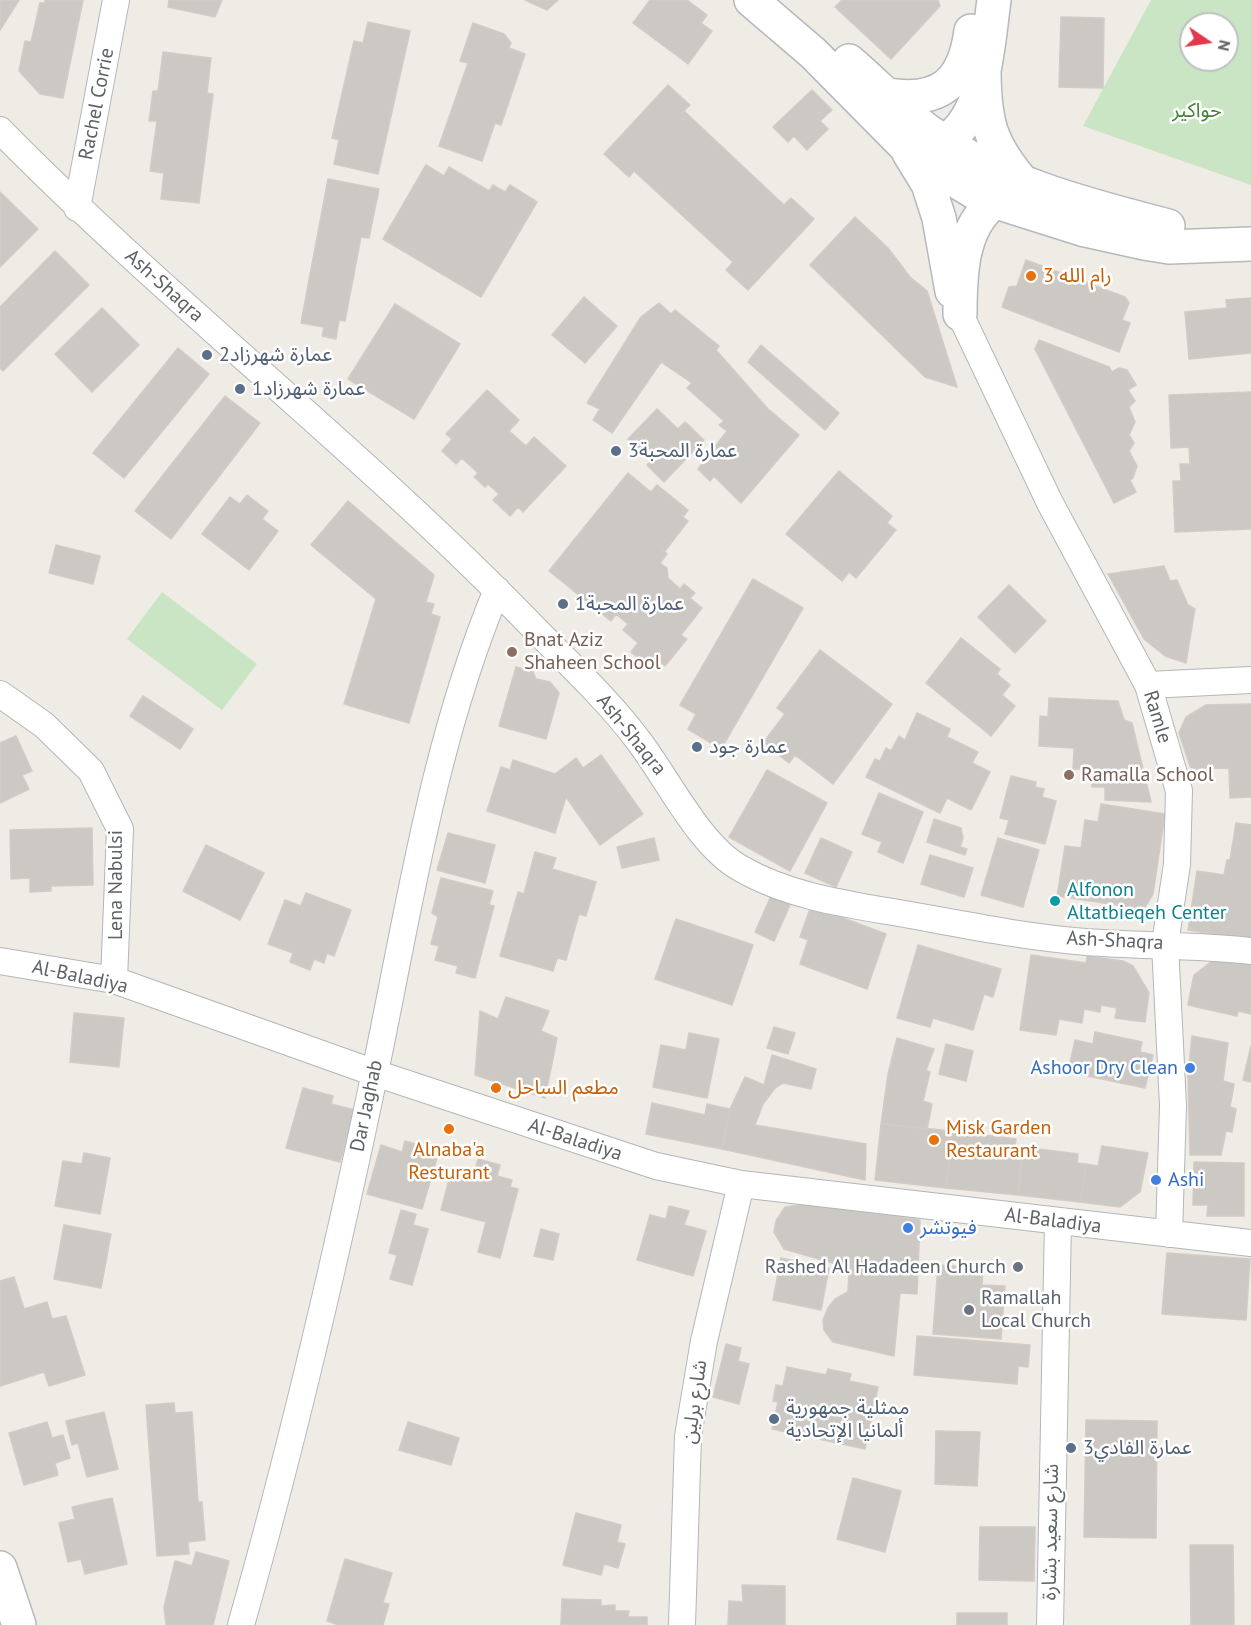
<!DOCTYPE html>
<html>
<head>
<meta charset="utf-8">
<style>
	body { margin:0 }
	#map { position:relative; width:1251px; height:1625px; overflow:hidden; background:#efebe5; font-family:"PT Sans",sans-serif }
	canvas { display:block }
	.north { position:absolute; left:1179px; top:12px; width:60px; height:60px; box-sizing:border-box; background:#fff; border:2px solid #bec0c1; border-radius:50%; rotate:103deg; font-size:16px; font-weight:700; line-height:24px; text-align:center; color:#5d6265 }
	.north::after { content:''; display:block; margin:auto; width:21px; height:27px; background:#e2384b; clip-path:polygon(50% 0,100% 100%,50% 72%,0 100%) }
</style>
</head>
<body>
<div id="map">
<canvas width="1251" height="1625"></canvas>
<div class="north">N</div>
</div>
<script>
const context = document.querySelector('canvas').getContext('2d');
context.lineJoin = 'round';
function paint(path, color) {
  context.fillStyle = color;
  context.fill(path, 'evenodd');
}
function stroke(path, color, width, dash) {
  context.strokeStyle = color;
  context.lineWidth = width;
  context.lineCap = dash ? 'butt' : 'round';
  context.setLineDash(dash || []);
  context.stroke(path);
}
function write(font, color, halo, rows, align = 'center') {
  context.font = font + ' "PT Sans","Noto Sans Arabic",sans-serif';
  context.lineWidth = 5;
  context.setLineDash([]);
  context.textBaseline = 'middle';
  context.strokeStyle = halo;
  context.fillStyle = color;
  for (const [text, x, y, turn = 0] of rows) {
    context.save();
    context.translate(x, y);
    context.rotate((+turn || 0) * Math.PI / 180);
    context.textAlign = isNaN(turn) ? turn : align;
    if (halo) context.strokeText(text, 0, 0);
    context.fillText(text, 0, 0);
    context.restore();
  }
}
paint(new Path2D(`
	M1151,0H1251V185L1083,126ZM1191,24H1227V60H1191Z
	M162,592L257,664L222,710L127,639Z`), '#c9e5c3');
const building = new Path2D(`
	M0,0H19L0,30Z
	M45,0H83L63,98L40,94L19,71L25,41L31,42L40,3H45Z
	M169,0H222L215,17L168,7Z
	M525,0H558L547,10Z
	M650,0H687L707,15L701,23L712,31L688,64L633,23Z
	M842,0H938L940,6L891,59L835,7Z
	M1061,17L1104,18L1103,88L1059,87Z
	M368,22L410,31L378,174L334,164L339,140L332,138L354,41L363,43Z
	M473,23L504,34L511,43L509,48L525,54L501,125L495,123L482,161L439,146L468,63L460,61Z
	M163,52L211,58L207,93L213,94L199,203L161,199L164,173L150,171L157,121H149L153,91H158Z
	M668,85L690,105L684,111L784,205L791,198L814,219L748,290L726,270L733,262L634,171L629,177L604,154Z
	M812,90L832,110L820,121L828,129L807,150L794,136L788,142L773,127Z
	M426,165L444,176L449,167L489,191L493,185L505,192L510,185L537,202L481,297L383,239Z
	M328,179L379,189L369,238L361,237L345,321L339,320L336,339L322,336L324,327L301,323Z
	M0,192L38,229L0,267Z
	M855,217L888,248L910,277L927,291L957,387L925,377L810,265Z
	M55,251L89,285L3,371L0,368V307Z
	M1026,260L1125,297L1129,303L1122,320L1130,323L1119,352L1002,307L1009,287L1017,286Z
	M584,297L617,326L585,363L552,335Z
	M1251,298V353L1189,359L1185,312L1227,308L1226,300Z
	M659,303L671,314L675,310L719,346L716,350L768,409L799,435L741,503L714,476L710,481L698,469L727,431L719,425L724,421L687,388L692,383L661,362L612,433L593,420L600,409L587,403L641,317Z
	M395,304L460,344L414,419L348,379Z
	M102,308L139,345L92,392L55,354Z
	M1039,340L1109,367L1112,372L1119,368L1127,370L1136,385L1128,390L1135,401L1129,407L1135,422L1129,435L1134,443L1129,451L1137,466L1133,478L1130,480L1136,492L1114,503L1035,349Z
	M761,345L839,413L825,430L748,362Z
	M178,348L209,374L124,478L93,453Z
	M487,390L519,420L509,431L526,446L534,437L566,466L523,512L518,507L510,516L493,500L499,494L488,484L485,487L474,477L478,473L462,458L456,464L442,451L452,439L446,434Z
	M1251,392V529L1175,532L1173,481H1181L1180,464H1190L1189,447L1171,448L1169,395Z
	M225,396L260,423L171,539L135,511Z
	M657,409L678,429L685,422L704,440L664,482L647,465L651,461L628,439Z
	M839,471L892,516L887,523L896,530L856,578L849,572L842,581L786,534Z
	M628,473L651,492L657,485L688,510L683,517L688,521L665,551L660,547L667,554L660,563L667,568L668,578L680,589L684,584L695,593L690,598L702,608L681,635L687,639L665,666L654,657L647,665L631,652L638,643L623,630L628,624L616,614L611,621L549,571Z
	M247,495L268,511L262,519L278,531L249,570L202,534L230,497L240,504Z
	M348,501L434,575L426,602L434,604L431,614L440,617L409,723L344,704L376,599L311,545Z
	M56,545L100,556L93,584L49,573Z
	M1164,566L1170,581L1177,580L1188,605L1195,609L1186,663L1165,656L1144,639L1108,574Z
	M753,579L803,608L721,749L688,729L696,714L680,705Z
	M1009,585L1046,621L1015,653L978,617Z
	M961,638L1000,669L997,674L1010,685L1002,695L1015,706L991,736L926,683Z
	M820,650L892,704L833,784L795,755L789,763L763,743L785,714L777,708Z
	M516,667L533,672L536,679L550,682L559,693L546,739L499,726Z
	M143,696L193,729L180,749L130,716Z
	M1049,698L1118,701L1124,720L1132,723L1151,802L1105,800V787H1092V769H1073L1074,748L1039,746L1040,716L1048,717Z
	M1251,704V797L1230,798L1229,768L1191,769L1179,733L1186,717L1206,705Z
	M917,713L950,729L947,737L978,752L972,763L990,772L971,810L947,798L940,813L866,777L875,759L880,761L886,748L891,751L899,736L905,740Z
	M16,736L32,771L22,775L29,789L0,803V743Z
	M601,755L643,814L600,845L566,797L555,833L487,811L501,767L510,770L513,760L555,774L576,758L583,768Z
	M767,770L827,803L790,871L729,837Z
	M1011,776L1036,782L1035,787L1044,789L1042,797L1056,801L1045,844L1005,834L1009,820L1000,818Z
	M879,793L923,812L903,863L878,852L882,842L862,834Z
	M1101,804L1165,814L1153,894L1144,909L1057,896L1065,846L1081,848L1085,820L1098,822Z
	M934,819L961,828L963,838L960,847L967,849L965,855L927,842Z
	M1236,823L1251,825V940L1188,930L1197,871L1224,875L1227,860H1230Z
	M92,828L93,885L51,886V891L30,892V878L11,879L10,830Z
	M448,833L495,845L485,883L437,870Z
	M654,838L659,860L622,868L617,847Z
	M821,838L852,852L836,887L805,873Z
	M998,838L1039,850L1023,907L981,895Z
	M206,845L264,873L240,920L183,891Z
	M535,852L556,858L552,869L596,882L586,916L579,914L566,960L557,958L553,971L500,956L518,892L524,894Z
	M930,855L973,868L964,897L921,884Z
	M441,878L493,891L489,905L494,906L475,978L456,973L458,966L435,960L439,946L431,944L438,917L432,913Z
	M306,893L351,910L334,956L327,953L324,963L314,959L310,970L290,962L293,953L268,944L285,900L301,906Z
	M771,896L790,905L774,941L755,932Z
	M811,906L886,934L867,989L800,964L808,940L800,937Z
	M676,919L753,945L732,1005L655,979Z
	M918,945L1001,969L993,997L984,994L973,1030L933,1018L930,1027L897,1018Z
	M1031,955L1086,963L1087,956L1123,961L1133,966L1149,993L1145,1022L1115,1018L1117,1008L1101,1005L1100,1012L1084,1009L1082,1023L1059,1019L1056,1035L1020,1030Z
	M1244,957L1251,959V1014L1238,1011L1237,1016L1188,1005L1194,975L1212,961L1240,963Z
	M506,997L549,1011L541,1031L557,1038L545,1098L475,1075L480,1011L498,1019Z
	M74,1013L124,1018L119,1067L70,1062Z
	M774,1027L795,1033L788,1054L767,1048Z
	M1095,1032L1142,1042L1140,1052L1153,1055L1145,1088L1068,1072L1075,1040L1093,1044Z
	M689,1033L719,1039L707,1098L653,1087L661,1045L686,1050Z
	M1192,1036L1228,1043L1223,1081L1234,1084L1230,1107L1236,1109L1232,1132L1226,1131L1221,1155H1190L1188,1075Z
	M897,1038L934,1049L926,1070L930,1072L923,1101L932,1104L927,1129L881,1124L888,1074Z
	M946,1044L973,1051L966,1081L939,1074Z
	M1251,1046V1082L1243,1080Z
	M772,1055L816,1069L811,1089L783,1083L775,1088L763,1104L755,1125L866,1144L865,1180L722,1149L730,1109L745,1077L764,1085Z
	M303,1088L333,1096L331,1104L355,1110L340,1162L286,1148Z
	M652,1103L705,1115L707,1104L730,1109L722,1149L646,1134Z
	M881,1124L952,1131L946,1188L875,1180Z
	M952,1131L1016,1139L1015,1146L1023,1147L1018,1195L946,1188Z
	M405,1141L439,1151L422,1209L367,1194L381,1145L402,1152Z
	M1102,1146L1148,1153L1140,1192L1120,1207L1080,1202L1086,1164L1098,1166Z
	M1023,1147L1078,1154L1077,1163L1086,1164L1080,1202L1018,1195Z
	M84,1153L110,1158L100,1214L55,1206L63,1161L82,1164Z
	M478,1159L500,1165L497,1176L512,1180L510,1187L518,1189L500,1258L478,1252L486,1222L441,1210L452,1168L474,1174Z
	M1194,1162L1244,1163V1216H1207L1208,1205H1193Z
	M802,1201L920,1220L917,1294L900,1293L894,1356L833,1342L824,1330L823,1320L828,1308L835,1299L848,1292L849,1272L843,1266L784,1249L774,1232L776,1221L785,1207L801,1205Z
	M669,1206L689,1211L684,1225L706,1231L693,1276L637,1260L650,1215L666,1219Z
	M401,1210L416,1214L413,1225L428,1229L412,1285L390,1279L397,1255L389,1253Z
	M64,1225L111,1234L101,1288L54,1279Z
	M541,1229L559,1234L553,1260L534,1256Z
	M1167,1253L1250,1259L1246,1320L1162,1314Z
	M781,1258L829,1268L821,1310L773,1300Z
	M938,1265L983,1268L982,1285L1005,1286L1001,1339L933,1334Z
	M14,1277L24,1309L47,1302L52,1319L66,1316L85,1375L49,1386L44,1372L0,1386V1281Z
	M917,1336L1030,1345L1028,1367L1018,1366L1017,1384L914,1375Z
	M726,1344L741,1348L738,1361L749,1364L739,1404L713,1397Z
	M787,1367L826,1375L828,1369L851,1374L849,1381L878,1387L865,1449L772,1429L778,1402L773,1401L776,1385L783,1386Z
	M174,1403L175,1413L192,1412L198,1502H202L205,1540L188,1542L189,1554L157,1556L146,1405Z
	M104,1412L118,1469L87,1477L78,1443L72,1445L66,1421Z
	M1086,1420L1157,1421L1156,1538L1084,1537Z
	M47,1422L52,1438L63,1435L70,1458L55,1463L58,1475L24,1485L9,1433Z
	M408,1422L459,1438L451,1465L399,1450Z
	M936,1431L980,1432L977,1486L935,1484Z
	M853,1478L901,1491L885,1552L837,1539Z
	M112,1498L127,1564L85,1574L81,1559L68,1562L59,1523L75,1519L72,1507Z
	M576,1513L621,1525L617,1542L625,1544L618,1568L604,1564L601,1575L563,1565Z
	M980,1527H1035L1034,1581L979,1580Z
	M1190,1545H1233L1234,1625H1191Z
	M196,1552L229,1561L213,1625H166L164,1607L175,1561L192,1566Z
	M345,1559L392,1573L383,1603L389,1604L383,1625H339L327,1621Z
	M742,1585L785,1586V1625H728L729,1601L743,1602Z
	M562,1599L601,1600V1606L615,1605V1611H629L628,1617H647V1625H561Z
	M957,1613H1007V1625H957Z`);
paint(building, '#ccc8c4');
stroke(building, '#d3cbc4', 1.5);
const minor = new Path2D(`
	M0,130C171,304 366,454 536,630C571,666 608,700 638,740C668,779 699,845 740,868C788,896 845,904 899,913C961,924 1023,937 1086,942C1141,946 1196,945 1251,951
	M77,208L116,0
	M960,314L1050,503L1148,685L1179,791L1177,864L1165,944L1173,1106L1169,1234
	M1148,685L1251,680
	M0,694L44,725L91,771L120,829L114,980
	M0,961L114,980L375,1073L656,1166L741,1184L1251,1243
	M241,1625C293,1443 336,1258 375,1072C409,910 433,743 497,590
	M682,1625L688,1436L704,1341L741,1184
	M1050,1625L1058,1222`);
const secondary = new Path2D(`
	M751,0L813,53L903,144L941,172L984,198L1085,230L1144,243L1169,247L1251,244
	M849,61C875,83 900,110 928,131C1000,183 1083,204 1168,226
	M888,95C940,103 964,83 971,31
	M923,145C930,144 940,143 946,140C986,116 988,42 994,0
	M909,153L928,184L939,218L952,291
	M960,314C960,277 961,229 992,204C1001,196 1015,192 1025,185C990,145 984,122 984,69
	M0,1568L19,1625`);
stroke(minor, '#b2b7b9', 28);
stroke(secondary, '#b4b9bc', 36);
stroke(minor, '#fff', 26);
stroke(secondary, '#fff', 33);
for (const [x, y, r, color] of [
	[1031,276,6,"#e8710a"],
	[207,355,6,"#5c6f8a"],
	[240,389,6,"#5c6f8a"],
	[616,451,6,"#5c6f8a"],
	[563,604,6,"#5c6f8a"],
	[512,652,6,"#8d6e63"],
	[697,747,6,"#5c6f8a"],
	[1069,775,6,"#8d6e63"],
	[1055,901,6,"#0f9aa8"],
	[1190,1068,6,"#3f7fe0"],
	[496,1088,6,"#e8710a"],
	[449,1129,6,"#e8710a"],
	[934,1140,6,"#e8710a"],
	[1156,1180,6,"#3f7fe0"],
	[908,1228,6,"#3f7fe0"],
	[1018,1267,6,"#6b7280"],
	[969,1310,6,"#6b7280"],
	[774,1419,6,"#5c6f8a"],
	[1071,1448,6,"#5c6f8a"]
]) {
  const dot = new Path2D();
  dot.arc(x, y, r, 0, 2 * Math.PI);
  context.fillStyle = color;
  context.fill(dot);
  stroke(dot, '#fff', 2);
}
write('20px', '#5d6265', '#fff', [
	["Rachel Corrie",97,104,-79],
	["Ash-Shaqra",164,286,42],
	["Ramle",1157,717,73],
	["Ash-Shaqra",631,735,51],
	["Lena Nabulsi",116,885,-90],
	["Ash-Shaqra",1115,941,3],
	["Al-Baladiya",80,977,12],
	["Dar Jaghab",367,1106,-78],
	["Al-Baladiya",575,1140,18],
	["Al-Baladiya",1053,1221,7],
	["شارع برلين",695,1402,-82],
	["شارع سعيد بشارة",1051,1532,-89]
]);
write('20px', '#428138', '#fff', [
	["حواكير",1197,111]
]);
write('20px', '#c56008', '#fff', [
	["3 رام الله",1043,276],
	["مطعم الساحل",508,1088],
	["Misk Garden",946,1128],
	["Restaurant",946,1151],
	["Alnaba'a",449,1150,"center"],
	["Resturant",449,1173,"center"]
], 'left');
write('20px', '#4e5e75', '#fff', [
	["عمارة شهرزاد2",219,355],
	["عمارة شهرزاد1",252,389],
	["عمارة المحبة3",628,451],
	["عمارة المحبة1",575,604],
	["عمارة جود",709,747],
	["ممثلية جمهورية",786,1408],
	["ألمانيا الإتحادية",786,1431],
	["عمارة الفادي3",1083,1448]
], 'left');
write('20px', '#785e54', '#fff', [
	["Bnat Aziz",524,640],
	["Shaheen School",524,663],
	["Ramalla School",1081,775]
], 'left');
write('20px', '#0d838f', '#fff', [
	["Alfonon",1067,890],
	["Altatbieqeh Center",1067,913]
], 'left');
write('20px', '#366cbe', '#fff', [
	["Ashoor Dry Clean",1178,1068,"right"],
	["Ashi",1168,1180],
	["فيوتشر",920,1228]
], 'left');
write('20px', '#5b616d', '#fff', [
	["Rashed Al Hadadeen Church",1006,1267],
	["Ramallah",981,1298,"left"],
	["Local Church",981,1321,"left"]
], 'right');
</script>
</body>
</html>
